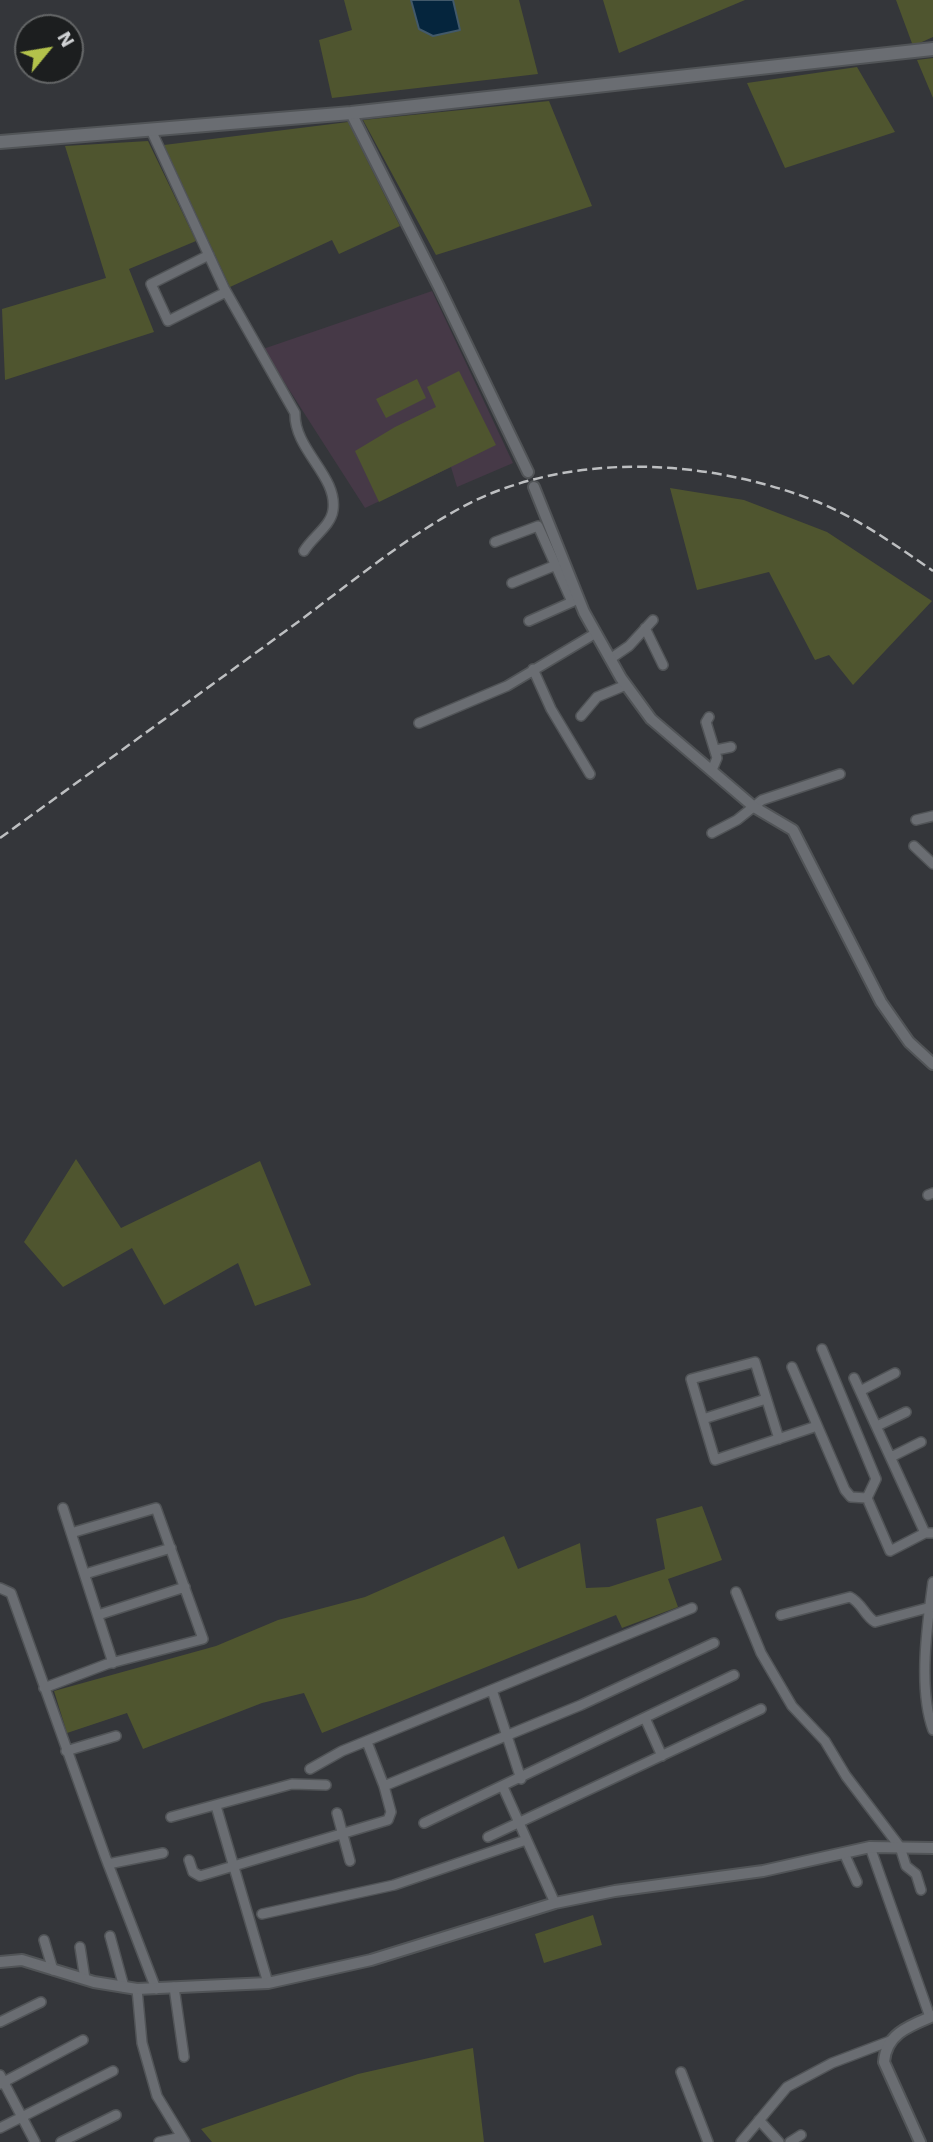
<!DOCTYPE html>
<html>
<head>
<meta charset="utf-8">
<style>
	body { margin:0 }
	#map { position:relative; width:933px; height:2142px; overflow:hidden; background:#34363a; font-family:"Work Sans",sans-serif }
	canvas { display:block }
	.north { position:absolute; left:14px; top:14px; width:70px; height:70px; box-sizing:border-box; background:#1c1e1f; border:2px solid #646667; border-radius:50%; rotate:60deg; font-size:19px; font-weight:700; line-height:28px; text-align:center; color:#d0d2d4 }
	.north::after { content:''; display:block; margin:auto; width:24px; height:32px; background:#b3c24b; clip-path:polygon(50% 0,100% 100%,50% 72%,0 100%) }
</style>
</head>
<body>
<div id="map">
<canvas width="933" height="2142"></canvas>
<div class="north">N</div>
</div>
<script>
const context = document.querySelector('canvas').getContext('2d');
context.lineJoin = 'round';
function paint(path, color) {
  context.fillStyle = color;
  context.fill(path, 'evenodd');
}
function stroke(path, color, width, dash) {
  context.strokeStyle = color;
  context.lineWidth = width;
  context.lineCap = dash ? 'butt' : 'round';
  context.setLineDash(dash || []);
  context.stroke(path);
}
paint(new Path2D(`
	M432,291L513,463L457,487L451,467L365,508L263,349Z`), '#463947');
paint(new Path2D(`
	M344,0H519L538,74L332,98L319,40L352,30Z
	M603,0H745L619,53Z
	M896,0H933V37L913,46Z
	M933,58V98L917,60Z
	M857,67L895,132L785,168L747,83Z
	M549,101L592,206L436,255L363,120Z
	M348,122L400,226L339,254L332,240L230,287L164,145Z
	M148,141L196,241L129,269L154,332L5,380L2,309L106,278L65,146Z
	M459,371L496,445L379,502L355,451L395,427L436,407L427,387Z
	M417,379L426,398L386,418L376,399Z
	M670,488L744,500L827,532L932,601L853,685L829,655L815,660L769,572L697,590Z
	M76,1159L121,1228L260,1161L311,1285L255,1306L238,1263L164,1305L132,1248L63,1287L24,1242Z
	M702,1506L722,1560L668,1579L678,1607L622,1628L616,1615L322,1733L304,1693L262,1703L143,1749L127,1713L67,1733L54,1691L216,1646L278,1620L365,1597L504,1536L518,1569L580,1543L586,1588L609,1587L665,1569L656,1519Z
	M593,1915L602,1945L544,1963L535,1934Z
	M473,2048L484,2142H212L201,2129L358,2074Z`), '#4f552f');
const water = new Path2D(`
	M411,0H453L460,30L433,36L419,29Z`);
paint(water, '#05253d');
stroke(water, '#42596a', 2);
const minor = new Path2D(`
	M151,130L224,288L295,413C294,450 338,476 333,510C331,526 312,537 304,551
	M209,255L151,284L168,321L226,292
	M495,542L538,526L572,602
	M512,583L556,565
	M529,621L574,601
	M645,628L663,665
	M610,659L629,646L653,620
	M533,669L551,709L590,774
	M581,716L597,697L626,685
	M709,717L706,722L717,758L712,770
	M419,723L507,686L596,633
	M716,750L731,747
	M916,820L933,816
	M712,833L737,820L762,800L840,774
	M914,846L933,864
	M928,1195L933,1193
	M822,1349L876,1479L867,1498
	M792,1367L845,1490L851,1497L867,1498
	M854,1378L925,1533
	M860,1391L895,1373
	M703,1419L766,1399
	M877,1426L906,1412
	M779,1439L755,1362L691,1379L715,1460L817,1426
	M891,1457L921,1442
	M867,1498L890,1551L925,1533H933
	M63,1508L113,1663
	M85,1574L171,1548
	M933,1582C927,1625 918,1689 933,1730
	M0,1588L11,1593L105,1856L156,1989
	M736,1592L761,1653L792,1706L825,1741L846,1776L900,1847L906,1866L916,1874L921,1890
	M98,1615L185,1587
	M781,1615L850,1597C862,1603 864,1615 875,1622L931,1607
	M44,1688L107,1664L203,1639L156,1508L71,1533
	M492,1690L521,1779
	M645,1718L662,1756
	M367,1742L384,1786L581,1705L714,1643
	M66,1751L116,1736
	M310,1769L342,1751L692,1608
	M503,1787L555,1903
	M216,1806L268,1983
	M337,1813L350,1861
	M171,1817L292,1784L326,1785
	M424,1823L734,1675
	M488,1837L761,1709
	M870,1847L930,2017
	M844,1853L857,1882
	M189,1860L193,1872L200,1876L388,1820L391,1812L384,1786
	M108,1864L163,1853
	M262,1914L394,1885L526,1840
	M110,1936L124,1987
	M44,1940L53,1970
	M80,1947L85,1979
	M174,1987L184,2057
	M137,1989L142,2043L157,2096L185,2142
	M0,2022L41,2002
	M681,2072L708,2142
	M0,2075L35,2142
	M0,2084L83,2040
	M759,2120L779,2142
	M0,2128L113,2071
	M61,2142L116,2115
	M159,2142L182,2137
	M741,2142L787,2087L832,2063L890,2041
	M790,2142L801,2135`);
const tertiary = new Path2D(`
	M351,113L439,287L528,472
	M534,487L584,612L621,678L651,719L754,807L793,830L881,1002L909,1042L933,1064
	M0,1962L22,1960L94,1982L137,1989L268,1983L371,1960L555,1903L615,1891L763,1871L870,1847L933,1848
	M920,2142L884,2062C886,2034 909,2026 933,2016`);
const secondary = new Path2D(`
	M0,142L351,113L933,49`);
stroke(minor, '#515457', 12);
stroke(tertiary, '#515457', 14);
stroke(secondary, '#515457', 16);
stroke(minor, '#6a6d72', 9);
stroke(tertiary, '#6a6d72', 10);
stroke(secondary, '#6a6d72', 12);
stroke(new Path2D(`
	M0,838C96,769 191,700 287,630C348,586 423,521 492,493C595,452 717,462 818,502C859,519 897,546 933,571`), '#bdbfc1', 2.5, [10, 5]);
</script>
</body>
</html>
